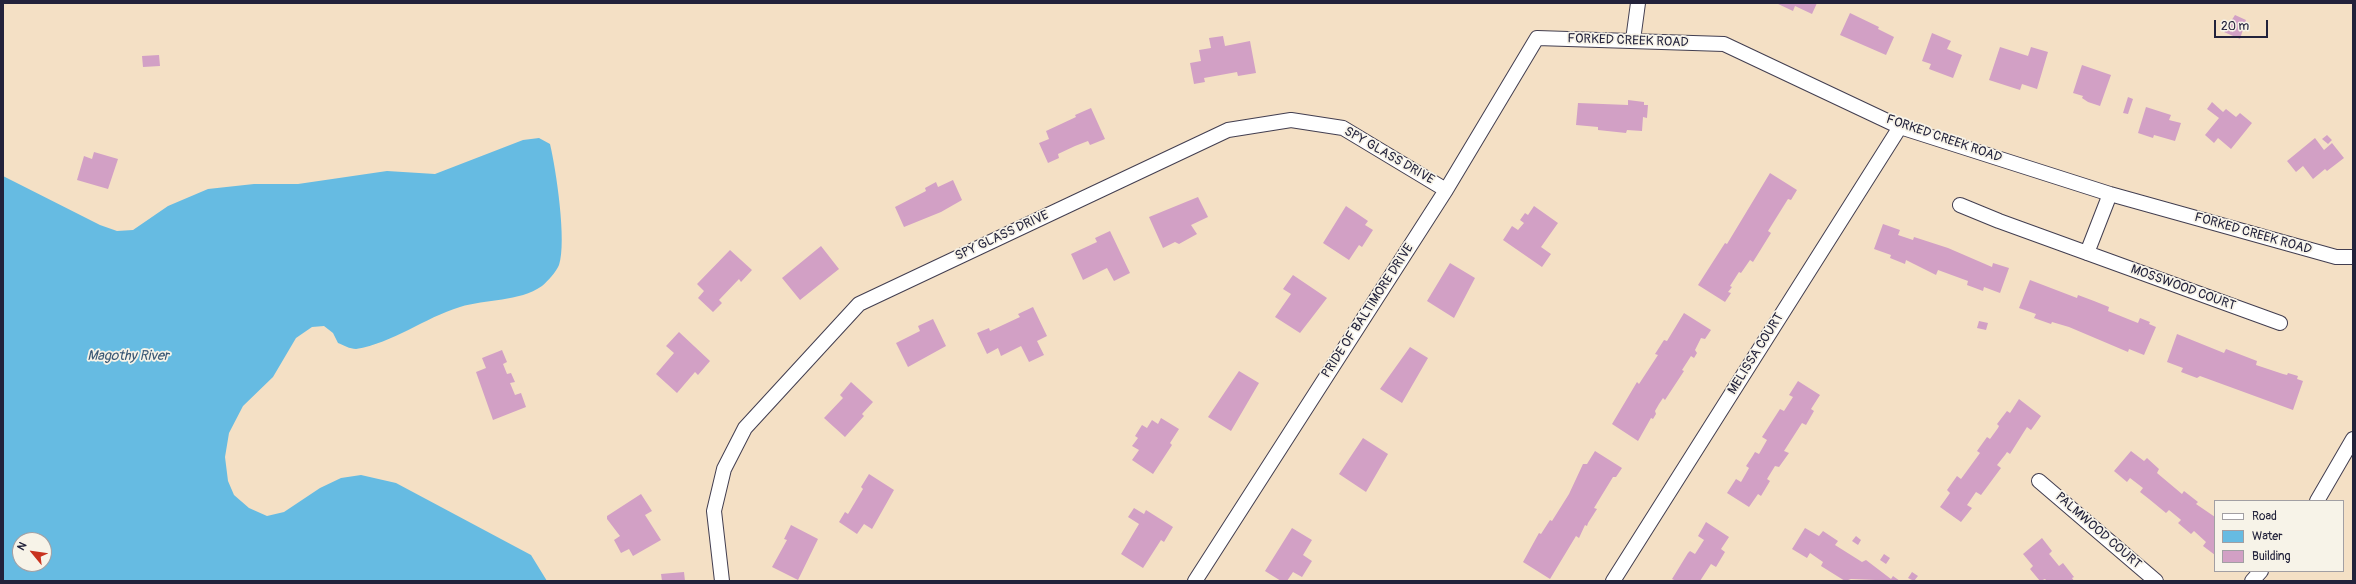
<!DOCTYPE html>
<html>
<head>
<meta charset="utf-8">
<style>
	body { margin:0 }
	#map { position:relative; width:2356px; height:584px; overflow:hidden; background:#f4e0c5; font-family:Pangolin,sans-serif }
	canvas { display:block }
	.frame { position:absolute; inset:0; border:4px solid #22223b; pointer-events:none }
	.legend { position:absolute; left:2214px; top:500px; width:130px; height:72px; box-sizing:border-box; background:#f7f3e8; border:1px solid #a29fa3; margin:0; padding:5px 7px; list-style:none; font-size:12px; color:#22223b }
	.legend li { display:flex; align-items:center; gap:8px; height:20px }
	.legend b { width:20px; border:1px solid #a29fa3 }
	.north { position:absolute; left:12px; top:532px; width:40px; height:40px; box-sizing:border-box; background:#f7f3e8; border:1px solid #a29fa3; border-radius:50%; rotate:299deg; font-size:11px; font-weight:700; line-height:16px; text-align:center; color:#22223b }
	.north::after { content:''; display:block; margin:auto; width:14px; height:18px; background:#c8321e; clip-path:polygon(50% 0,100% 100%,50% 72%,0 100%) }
	.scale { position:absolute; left:2214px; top:20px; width:54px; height:18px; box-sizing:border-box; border:2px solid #22223b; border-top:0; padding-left:5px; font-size:12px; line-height:14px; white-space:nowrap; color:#22223b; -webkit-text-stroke:3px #f7f3e8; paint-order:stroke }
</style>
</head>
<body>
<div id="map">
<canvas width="2356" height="584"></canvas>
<div class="frame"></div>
<ul class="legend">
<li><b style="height:5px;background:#fff"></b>Road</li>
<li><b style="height:11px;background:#66bbe2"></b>Water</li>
<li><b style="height:11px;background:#d2a0c5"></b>Building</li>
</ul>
<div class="north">N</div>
<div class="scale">20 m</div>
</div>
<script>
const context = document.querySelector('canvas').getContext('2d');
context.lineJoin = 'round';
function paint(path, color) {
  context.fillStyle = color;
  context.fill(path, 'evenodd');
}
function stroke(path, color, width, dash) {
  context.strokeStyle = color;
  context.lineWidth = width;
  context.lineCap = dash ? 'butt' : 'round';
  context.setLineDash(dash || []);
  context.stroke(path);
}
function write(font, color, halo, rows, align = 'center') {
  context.font = font + ' Pangolin,sans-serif';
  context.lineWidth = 3.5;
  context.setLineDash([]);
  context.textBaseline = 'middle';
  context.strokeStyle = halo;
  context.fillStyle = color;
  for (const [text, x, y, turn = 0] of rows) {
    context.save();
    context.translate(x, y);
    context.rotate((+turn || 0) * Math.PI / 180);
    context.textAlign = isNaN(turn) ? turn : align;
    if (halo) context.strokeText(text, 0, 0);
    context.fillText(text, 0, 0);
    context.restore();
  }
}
paint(new Path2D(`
	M539,138L550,144C556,169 567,242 559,265C556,272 548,281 542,286C519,302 486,299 460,307C424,318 393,343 356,349C350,349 343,345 338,343L333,333L324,326L312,327L296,338L273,377L243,406L229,433L225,457L228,481L234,495L249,508L267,516L284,512L320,488L341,478L361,475L396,483L531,555L547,581H3V176L100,225L117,231L133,230L168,206L208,189L254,184H298L387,171L435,174L523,140ZM20,540H44V564H20Z`), '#66bbe2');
paint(new Path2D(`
	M1776,3H1817L1812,14L1795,6L1793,11Z
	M1850,13L1879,27L1878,29L1894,37L1886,55L1840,35Z
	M2235,15L2246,20L2240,39L2224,32Z
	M1932,33L1951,41L1947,49L1962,55L1953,78L1929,69L1931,64L1922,61Z
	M1223,36L1225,46L1250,41L1256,73L1238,76L1237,72L1204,78L1205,82L1194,84L1190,63L1201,61L1199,50L1211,48L1209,38Z
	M2000,47L2028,56L2031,47L2048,52L2037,89L2022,84L2020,90L1989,80Z
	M159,55L160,66L143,67L142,56Z
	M2082,65L2111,75L2100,106L2088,102L2082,98L2083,96L2073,93Z
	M2128,97L2133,99L2128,114L2123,113Z
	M1628,100L1644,102V105H1648L1647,118L1643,117L1642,131L1627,130L1626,133L1598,130V127L1576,125L1578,103L1628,105Z
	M2212,102L2223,112L2226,109L2236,117L2240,113L2252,123L2231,149L2218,138L2214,143L2205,135L2219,118L2207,109Z
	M2146,107L2171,115L2169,120L2181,123L2175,141L2154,135L2153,138L2138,133Z
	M1091,108L1105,139L1090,145L1088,141L1075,146L1058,154L1059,158L1048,163L1039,143L1049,139L1046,131L1076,117L1075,115Z
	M2327,135L2332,140L2328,144L2322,139Z
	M2315,138L2324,150L2332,143L2344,158L2327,171L2325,169L2313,179L2303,166L2296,172L2287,161Z
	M94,152L118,159L108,189L77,180L84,156L92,159Z
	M1770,173L1797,190L1791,200L1788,199L1768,231L1771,233L1753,262L1750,260L1741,273L1739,272L1730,286L1732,287L1728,292L1731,293L1725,302L1698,285L1725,243L1727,244Z
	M953,180L962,200L941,212L904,227L895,207L926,191L925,188L936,182L938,187Z
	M1198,197L1208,217L1191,225L1197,234L1179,244L1175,242L1163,248L1149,217Z
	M1346,206L1368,221L1365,225L1373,230L1362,247L1359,245L1349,260L1323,243Z
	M1534,206L1558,223L1541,247L1551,254L1542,267L1503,240L1512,226L1518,230L1524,223L1520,220L1525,213L1528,215Z
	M1883,224L1900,230L1898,235L1913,240L1914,237L1948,248L1992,267L1993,263L2009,268L2000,293L1984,287L1983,291L1967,285L1968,281L1938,270L1936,275L1906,260L1905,264L1890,258L1891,255L1874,249Z
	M1110,231L1130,273L1114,281L1107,268L1083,280L1071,254L1097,242L1095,238Z
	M821,246L839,269L800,300L782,278Z
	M730,250L752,270L741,282L739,279L719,300L722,303L713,312L698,298L704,291L697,284Z
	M1450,263L1475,278L1454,318L1427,301Z
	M1293,275L1327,298L1300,333L1275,317L1291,294L1283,289Z
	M2030,280L2077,298L2078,295L2094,301L2109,307L2108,311L2138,323L2140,318L2150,322L2149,324L2156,327L2144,355L2129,349L2128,352L2069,327L2052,322L2051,324L2034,318L2036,314L2019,308Z
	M1033,307L1047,336L1037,341L1044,355L1029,362L1021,346L1001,356L998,348L987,354L977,333L989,328L990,331L1020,317L1018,314Z
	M1684,313L1711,330L1705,339L1701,338L1695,350L1697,353L1694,358L1691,356L1682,370L1684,371L1665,400L1663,398L1659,404L1655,411L1656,414L1653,419L1651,418L1638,441L1612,424L1637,382L1639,384L1656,358L1658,355L1655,354L1664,340L1667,341Z
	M933,319L946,346L908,367L896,343L920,331L918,326Z
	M1979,321L1988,323L1986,330L1977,328Z
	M679,332L710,361L698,375L695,372L677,393L656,374L674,353L666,346Z
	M2177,334L2224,353L2226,349L2257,361L2256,365L2283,374L2287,375L2288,373L2298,376L2297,379L2303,381L2293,410L2200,376L2197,378L2181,372L2183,368L2167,362Z
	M1410,347L1428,358L1402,403L1380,389Z
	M502,350L507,362L503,364L507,374L511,373L515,382L510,383L515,395L521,393L526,407L493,420L476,372L486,368L482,358Z
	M1239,371L1259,383L1231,431L1208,417Z
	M1798,381L1820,395L1811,409L1814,411L1806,425L1802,423L1784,451L1789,453L1779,467L1775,466L1767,479L1770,481L1761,496L1758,494L1749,507L1727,493L1736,479L1741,482L1749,468L1746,466L1752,457L1755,452L1759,454L1767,440L1762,437L1780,409L1784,411L1793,397L1789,395Z
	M851,382L873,402L862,414L864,416L845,437L824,418L843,398L840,395Z
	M2019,399L2041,416L2031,430L2027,427L2010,454L2007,452L2005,455L1997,465L2001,468L1981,495L1976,492L1967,505L1972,508L1961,522L1940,507L1950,493L1947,490L1957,476L1961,479L1980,453L1977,451L1987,437L1990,439L1998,428L1999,426L1997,424L2007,411L2010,413Z
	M1161,418L1179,429L1170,443L1172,445L1153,474L1132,460L1139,450L1132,446L1138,438L1135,436L1142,425L1147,428L1152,420L1158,424Z
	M1363,438L1388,454L1366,492L1339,474Z
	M1595,451L1622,468L1616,477H1613L1594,508L1597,509L1588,523L1587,526L1585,525L1579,538L1576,536L1550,579L1523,562L1539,533L1541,534L1550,520L1552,521L1569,494L1583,464H1587Z
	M2131,451L2144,461L2147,458L2159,469L2157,473L2182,494L2184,491L2198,502L2196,504L2215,517V555L2203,546L2206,542L2194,531L2191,534L2178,523L2181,520L2180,519L2169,510L2166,513L2149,499L2140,492L2143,488L2130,478L2127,482L2114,471Z
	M869,474L894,490L872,529L864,524L857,534L839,522L845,512L848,514L863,489L861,487Z
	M641,494L652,511L645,515L661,540L633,556L629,549L621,553L614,540L620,536L607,519V516Z
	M1134,508L1144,514L1146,510L1173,527L1164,542L1161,540L1143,568L1121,554L1139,524L1128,517Z
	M1706,522L1729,537L1721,549L1725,552L1716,567L1711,564L1700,581H1676L1672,579L1688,553L1690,551L1695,554L1704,540L1698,536Z
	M791,525L818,539L798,580L772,567L787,540L784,539Z
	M1292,528L1312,540L1303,555L1312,561L1302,577L1293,572L1287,581H1281L1265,571Z
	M1805,528L1819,536L1823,531L1838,541L1835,545L1862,562L1866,560L1891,579L1893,576L1900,581L1851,579L1845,581L1821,566L1823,562L1810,553L1807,558L1792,549Z
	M1856,536L1861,540L1858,545L1852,541Z
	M2042,538L2052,551L2049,554L2050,555L2059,566L2063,563L2074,577L2072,578L2074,581H2047L2045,579L2040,581L2030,569L2033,566L2023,554Z
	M1884,554L1890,558L1886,564L1880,560Z
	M684,572L685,581H662L661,574Z
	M1912,572L1918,576L1914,581L1908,578Z`), '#d2a0c5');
const street = new Path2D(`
	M1633,40L1638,3
	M1960,205L1999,221L2280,323
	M2087,253L2110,194
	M2039,481L2156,581
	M2317,501L2353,439
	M722,581L714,511L724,469L745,428L859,304L1228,130L1291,120L1343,128L1446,190
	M1195,581L1446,190L1537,38L1724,44L1900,127L2110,194L2336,257H2353
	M1613,581L1900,127
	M2252,581L2261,571`);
stroke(street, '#423e50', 16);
stroke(street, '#fff', 14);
write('13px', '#22223b', '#f7f3e8', [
	["FORKED CREEK ROAD",1628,41,2],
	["FORKED CREEK ROAD",1944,139,19],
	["SPY GLASS DRIVE",1389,156,30],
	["FORKED CREEK ROAD",2253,234,16],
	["SPY GLASS DRIVE",1002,236,-25],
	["MOSSWOOD COURT",2183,288,20],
	["PRIDE OF BALTIMORE DRIVE",1368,311,-57],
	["MELISSA COURT",1756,354,-58],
	["PALMWOOD COURT",2098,531,41]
]);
write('italic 14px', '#3a5875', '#f7f3e8', [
	["Magothy River",128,356]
]);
</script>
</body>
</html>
